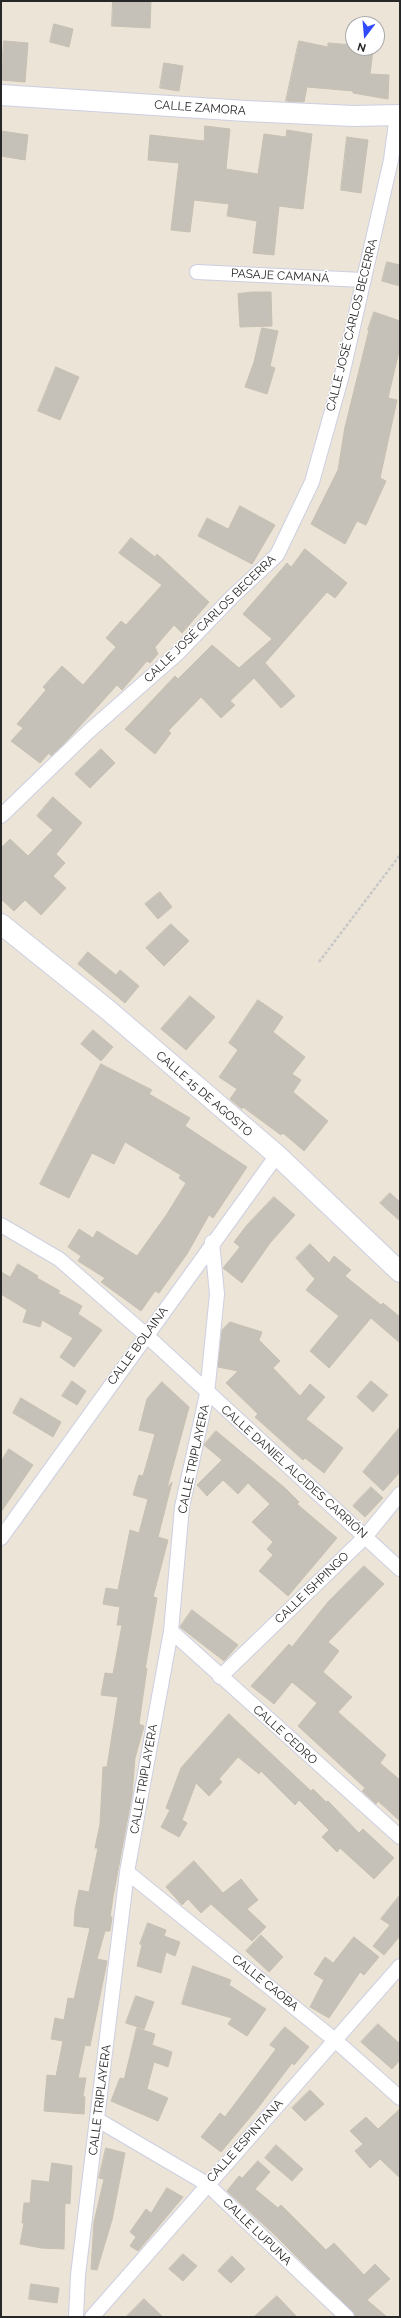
<!DOCTYPE html>
<html>
<head>
<meta charset="utf-8">
<style>
	body { margin:0 }
	#map { position:relative; width:401px; height:2318px; overflow:hidden; background:#ebe4d7; font-family:Raleway,sans-serif }
	canvas { display:block }
	.frame { position:absolute; inset:0; border:2px solid #272727; pointer-events:none }
	.north { position:absolute; left:345px; top:16px; width:40px; height:40px; box-sizing:border-box; background:#fff; border:1px solid #a9a9a9; border-radius:50%; rotate:196deg; font-size:11px; font-weight:700; line-height:16px; text-align:center; color:#272727 }
	.north::after { content:''; display:block; margin:auto; width:14px; height:18px; background:#3149ff; clip-path:polygon(50% 0,100% 100%,50% 72%,0 100%) }
</style>
</head>
<body>
<div id="map">
<canvas width="401" height="2318"></canvas>
<div class="frame"></div>
<div class="north">N</div>
</div>
<script>
const context = document.querySelector('canvas').getContext('2d');
context.lineJoin = 'round';
function paint(path, color) {
  context.fillStyle = color;
  context.fill(path, 'evenodd');
}
function stroke(path, color, width, dash) {
  context.strokeStyle = color;
  context.lineWidth = width;
  context.lineCap = dash ? 'butt' : 'round';
  context.setLineDash(dash || []);
  context.stroke(path);
}
function write(font, color, halo, rows, align = 'center') {
  context.font = font + ' Raleway,sans-serif';
  context.lineWidth = 3;
  context.setLineDash([]);
  context.textBaseline = 'middle';
  context.strokeStyle = halo;
  context.fillStyle = color;
  for (const [text, x, y, turn = 0] of rows) {
    context.save();
    context.translate(x, y);
    context.rotate((+turn || 0) * Math.PI / 180);
    context.textAlign = isNaN(turn) ? turn : align;
    if (halo) context.strokeText(text, 0, 0);
    context.fillText(text, 0, 0);
    context.restore();
  }
}
const building = new Path2D(`
	M113,1H151L150,28L112,26Z
	M54,24L73,29L69,47L50,42Z
	M4,41L28,43L25,82L1,80Z
	M299,41L328,47V43L353,45V49L373,51L370,74L389,75L388,99L353,93V91L307,87L304,102L286,101Z
	M164,63L183,66L179,91L160,88Z
	M205,126L230,129L226,169L258,174L264,134L286,137L287,130L312,134L303,209L279,206L274,255L253,253L257,221L227,216L229,204L194,200L190,232L171,230L179,163L148,160L150,135L204,141Z
	M1,131L28,135L25,160L1,156Z
	M347,137L368,140L361,193L341,190Z
	M387,262L400,265V286L382,281Z
	M253,292H271L272,326L240,327L238,294Z
	M374,312L400,321V347L388,398L397,400L380,478L386,481L366,525L357,521L345,544L311,524L338,470L345,427L369,330H368Z
	M262,328L278,331L270,366L275,368L267,394L245,387L254,362Z
	M56,367L79,377L60,420L38,411Z
	M240,506L275,525L252,564L198,536L207,518L228,529Z
	M131,538L155,557L157,554L209,602L182,633L174,625L155,647L158,654L150,663L147,661L122,690L117,685L62,746L51,756L49,753L40,763L11,741L23,728L17,724L46,690L43,687L62,666L83,685L116,647L106,638L121,621L126,625L162,585L119,553Z
	M305,549L347,583L335,598L327,592L265,663L295,696L281,708L254,678L230,701L235,705L221,718L201,697L168,731L171,733L155,754L125,729L175,676L178,679L212,645L239,668L272,639L243,614L287,563L291,567Z
	M101,749L115,763L90,788L75,774Z
	M53,797L82,823L56,854L65,863L53,876L66,888L41,915L25,900L14,911L1,899V848L10,839L28,856L53,830L37,816Z
	M160,892L172,907L158,919L145,904Z
	M171,924L189,941L164,966L146,948Z
	M88,952L116,975L120,970L139,986L125,1003L78,964Z
	M190,996L215,1017L186,1050L161,1029Z
	M258,1000L283,1017L273,1032L305,1057L292,1074L301,1080L293,1092L328,1121L304,1151L283,1133L281,1135L243,1107L242,1109L230,1099L237,1089L219,1077L238,1050L229,1043Z
	M93,1030L113,1047L101,1061L81,1044Z
	M101,1064L152,1090L149,1094L190,1118L185,1126L247,1167L213,1218L209,1215L187,1254L159,1293L155,1291L141,1311L101,1282L105,1278L78,1261L81,1256L68,1247L79,1229L93,1238L97,1231L137,1256L167,1214L186,1183L179,1178L181,1175L125,1142L114,1164L92,1153L69,1198L40,1184Z
	M390,1193L400,1202V1221L380,1203Z
	M274,1197L295,1215L270,1243L242,1283L223,1268L240,1247L234,1242L247,1225Z
	M310,1244L329,1263L334,1256L351,1270L345,1276L381,1305L383,1303L400,1317V1343L371,1318L329,1368L310,1351L339,1316L306,1290L315,1279L296,1258Z
	M18,1264L38,1276L37,1278L60,1291L58,1293L82,1306L78,1314L102,1330L74,1367L60,1357L73,1338L42,1320L40,1327L23,1322L27,1310L1,1294V1272L10,1277Z
	M230,1322L262,1332L259,1340L280,1361L273,1368L300,1396L310,1384L325,1397L306,1419L343,1448L324,1473L305,1458L303,1460L255,1417L258,1414L226,1383L238,1371L218,1367L222,1330Z
	M72,1381L86,1391L77,1405L62,1396Z
	M371,1381L388,1395L373,1412L357,1397Z
	M162,1382L189,1407L167,1488L172,1482L158,1537L168,1540L153,1597L157,1598L145,1670L147,1668L139,1724L144,1726L135,1758L132,1795L113,1897L110,1917H112L110,1931H105L97,1959L107,1961L90,2046L85,2045L78,2078H86L83,2096L85,2097L84,2114L44,2111L47,2075L56,2076L63,2041L51,2039L55,2018L64,2020L68,1998L74,1999L90,1928L74,1926L75,1910L79,1890L89,1892L98,1848H95L100,1824L103,1767H107L118,1697L101,1695L105,1673L113,1674L122,1625H117L120,1607L103,1604L106,1588L118,1590L130,1530L139,1533L148,1499L133,1495L139,1475L143,1476L155,1434L139,1430L147,1399Z
	M21,1398L61,1422L53,1437L13,1413Z
	M400,1427V1472L383,1491L363,1472Z
	M216,1431L285,1488L299,1502L297,1504L337,1538L288,1596L259,1571L273,1555L267,1549L273,1542L252,1522L270,1504L248,1483L238,1494L223,1480L207,1496L197,1485L222,1460L204,1445Z
	M9,1449L33,1465L1,1512V1462Z
	M371,1487L383,1498L365,1517L353,1506Z
	M364,1566L384,1584L328,1642L339,1651L323,1672L352,1697L338,1712L386,1755L380,1763L400,1780V1821L378,1801L376,1804L362,1791L365,1788L298,1726L317,1703L292,1682L274,1704L251,1686L289,1644L292,1647L328,1602Z
	M192,1610L238,1645L224,1661L180,1627Z
	M229,1714L311,1791L313,1789L326,1802L328,1801L359,1833L363,1829L394,1858L374,1879L340,1848L337,1852L322,1837L329,1830L299,1800L295,1805L261,1771L259,1774L238,1757L219,1779L222,1782L209,1796L196,1783L182,1820L187,1823L179,1837L161,1827L170,1810L166,1808L181,1768Z
	M194,1861L223,1893L241,1879L258,1900L247,1909L266,1927L252,1941L211,1904L201,1913L188,1899L182,1905L166,1887Z
	M400,1895V1936L384,1955L373,1946L390,1925L381,1919Z
	M148,1923L166,1930L164,1936L180,1942L175,1956L166,1952L161,1973L137,1966L142,1945L140,1944Z
	M261,1935L283,1957L269,1972L246,1951Z
	M354,1937L379,1957L364,1975L360,1972L329,2018L310,2007L324,1980L314,1974L325,1957L333,1963Z
	M193,1966L231,1980L229,1985L266,2009L247,2036L228,2024L232,2018L182,2004Z
	M136,1996L154,2002L144,2029L126,2023Z
	M378,2024L400,2044V2060L392,2069L361,2042Z
	M285,2027L309,2047L294,2065L292,2063L257,2109L221,2152L201,2137L220,2113L225,2117L276,2049L270,2045Z
	M137,2028L155,2034L152,2045L172,2052L168,2067L154,2062L147,2089L168,2098L158,2121L111,2101L120,2078L124,2079Z
	M310,2090L324,2104L305,2121L292,2108Z
	M400,2109V2178L380,2159L370,2168L355,2151L363,2144L350,2131L366,2117L378,2129Z
	M276,2145L303,2169L292,2181L265,2158Z
	M106,2148L125,2153L112,2220L97,2270L91,2269L94,2222L104,2179L99,2178Z
	M258,2161L270,2172L255,2189L278,2208L281,2205L326,2250L334,2243L364,2275L375,2264L390,2279L367,2300L387,2317H357L276,2236L227,2191L239,2176L242,2178Z
	M52,2163L72,2166L70,2204L65,2203L64,2249L41,2248L20,2244L24,2223H22L24,2203H30L32,2180L49,2182Z
	M167,2188L183,2197L138,2251L130,2246L136,2237L130,2232L146,2209L151,2213Z
	M183,2254L197,2266L183,2281L169,2269Z
	M232,2256L245,2269L231,2283L218,2271Z
	M31,2284L59,2288L57,2303L29,2299Z
	M277,2296L297,2317H254Z
	M144,2299L163,2317H126Z`);
paint(building, '#c6c1b8');
stroke(building, '#c6c0b1', 1);
const street = new Path2D(`
	M197,272L363,280
	M1,816L88,732L178,653L232,597L277,555L312,482L342,375L391,160L397,115
	M1,1225L59,1259L146,1335L400,1569
	M1,1538L277,1155
	M171,1631L400,1837
	M220,1677L365,1537L400,1494
	M127,1872L336,2041L400,2098
	M98,2120L207,2184L347,2317
	M76,2317L78,2275L127,1872L171,1631L182,1507L207,1394L217,1294L212,1242
	M92,2317L400,1966`);
const secondary = new Path2D(`
	M1,95L246,111L353,116L400,115
	M1,924L108,1010L277,1155L400,1272`);
stroke(street, '#cdcfe2', 16);
stroke(secondary, '#cdcfe2', 22);
stroke(new Path2D(`
	M319,962L400,855`), '#c7c7c7', 2.5, [3, 2]);
stroke(street, '#fff', 14);
stroke(secondary, '#fff', 20);
write('12px', '#272727', '#fff', [
	["CALLE ZAMORA",200,108,4],
	["PASAJE CAMANÁ",280,276,3],
	["CALLE JOSÉ CARLOS BECERRA",352,325,-76],
	["CALLE JOSÉ CARLOS BECERRA",210,619,-44],
	["CALLE 15 DE AGOSTO",204,1094,41],
	["CALLE BOLAINA",138,1346,-54],
	["CALLE TRIPLAYERA",194,1459,-78],
	["CALLE DANIEL ALCIDES CARRIÓN",294,1472,42],
	["CALLE ISHPINGO",312,1588,-44],
	["CALLE CEDRO",285,1735,42],
	["CALLE TRIPLAYERA",144,1779,-80],
	["CALLE CAOBA",265,1983,39],
	["CALLE TRIPLAYERA",100,2100,-83],
	["CALLE ESPINTANA",245,2141,-48],
	["CALLE LUPUNA",257,2232,44]
]);
</script>
</body>
</html>
